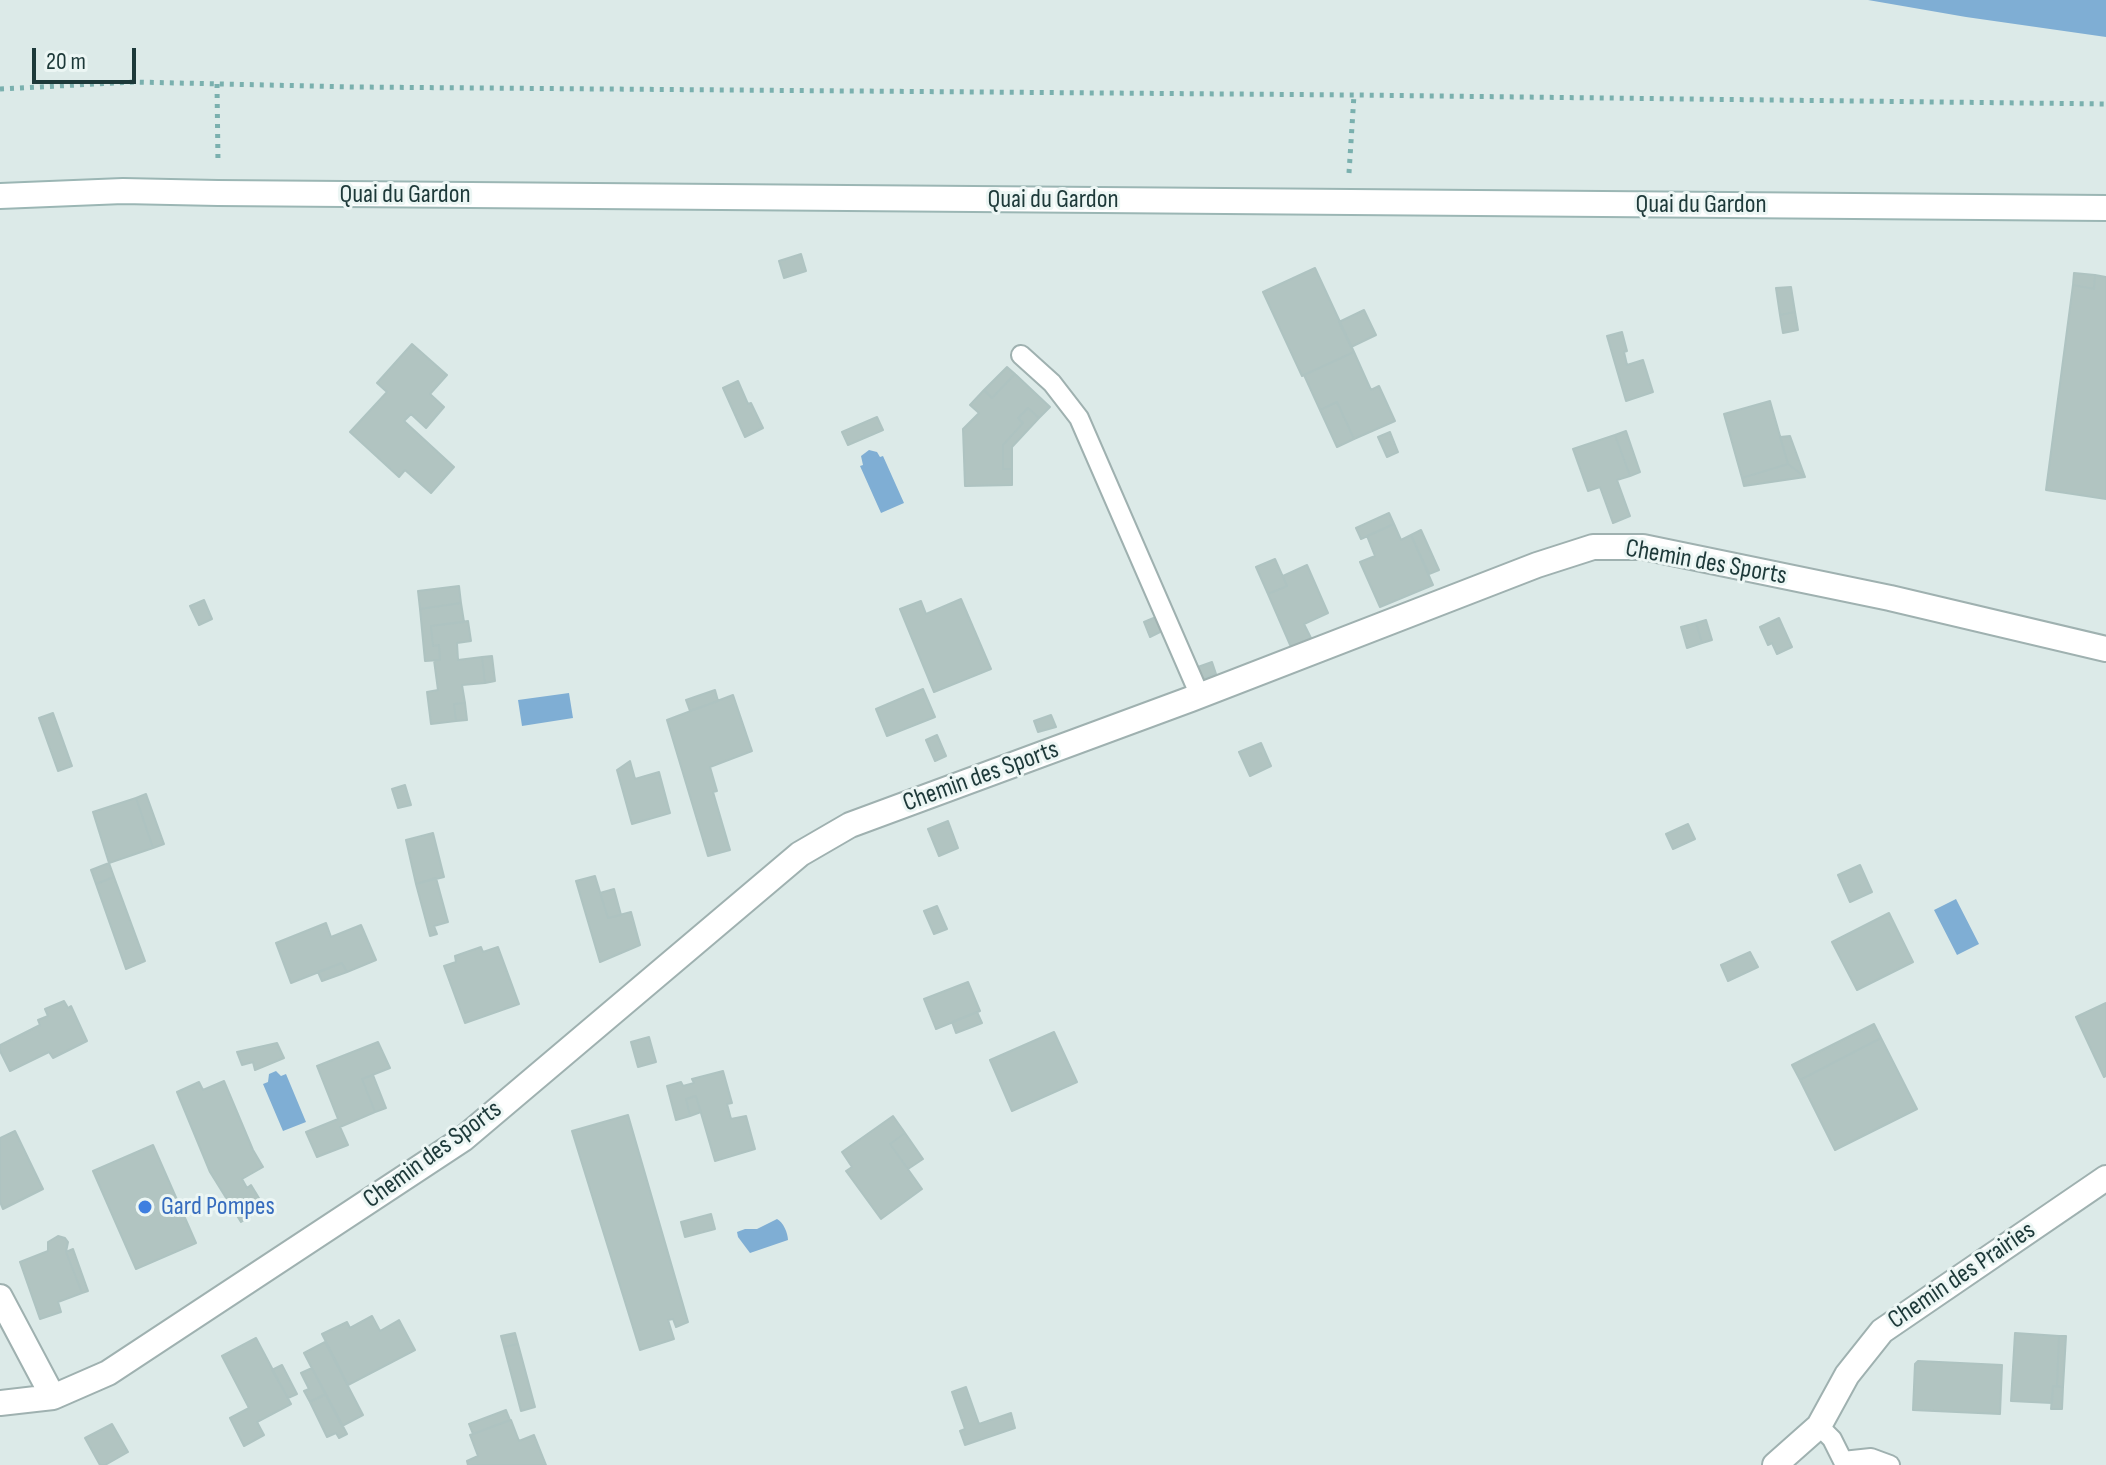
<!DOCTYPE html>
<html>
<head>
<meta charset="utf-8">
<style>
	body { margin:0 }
	#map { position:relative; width:2106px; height:1465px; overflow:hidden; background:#dceae8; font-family:"Sofia Sans Condensed",sans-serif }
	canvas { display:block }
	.scale { position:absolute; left:32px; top:48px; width:104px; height:36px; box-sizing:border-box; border:4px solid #1d3939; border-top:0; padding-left:10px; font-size:24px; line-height:28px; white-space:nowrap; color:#1d3939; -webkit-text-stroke:6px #ecf6f4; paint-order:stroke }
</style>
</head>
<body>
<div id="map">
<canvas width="2106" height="1465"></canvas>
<div class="scale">20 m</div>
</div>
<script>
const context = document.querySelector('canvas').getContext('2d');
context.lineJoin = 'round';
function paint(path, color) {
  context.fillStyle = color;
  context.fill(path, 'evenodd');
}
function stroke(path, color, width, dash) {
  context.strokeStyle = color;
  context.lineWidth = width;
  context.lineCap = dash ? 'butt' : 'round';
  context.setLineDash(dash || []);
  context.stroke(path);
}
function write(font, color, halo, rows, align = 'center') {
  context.font = font + ' "Sofia Sans Condensed",sans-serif';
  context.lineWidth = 6;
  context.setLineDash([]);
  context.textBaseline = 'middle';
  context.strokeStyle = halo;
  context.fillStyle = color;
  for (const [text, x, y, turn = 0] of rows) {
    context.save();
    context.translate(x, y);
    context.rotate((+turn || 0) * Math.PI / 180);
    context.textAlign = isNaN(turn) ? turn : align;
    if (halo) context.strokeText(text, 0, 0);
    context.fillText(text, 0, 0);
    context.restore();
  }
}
paint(new Path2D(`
	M1868,0H2106V37L1966,17Z
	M869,450L877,452L880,457L883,456L904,503L881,513L860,466L863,465L861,456Z
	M569,693L573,718L522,726L518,700Z
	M1956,899L1979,944L1957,955L1934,910Z
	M276,1071L281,1076L286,1074L306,1122L283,1131L263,1084L268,1082L269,1074Z
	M777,1219C783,1222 788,1233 788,1240L750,1253L738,1237L737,1232L745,1229H757Z`), '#7faed4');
const building = new Path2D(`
	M801,254L806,271L784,278L779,261Z
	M1315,268L1354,352L1302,376L1263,292Z
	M2074,273L2095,275L2094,289L2073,285Z
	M2095,275L2106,277V499L2046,490L2073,285L2094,289Z
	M1791,287L1795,312L1780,315L1776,288Z
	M1364,310L1376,335L1351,347L1339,322Z
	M1795,312L1798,330L1783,333L1780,315Z
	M1622,332L1627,351L1624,352L1627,365L1643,360L1653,392L1626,401L1607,336Z
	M412,344L447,375L430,394L444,407L426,428L411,414L404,421L454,467L431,493L405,470L399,477L350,432L387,392L377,383Z
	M1354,352L1371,390L1379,386L1395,421L1354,439L1337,402L1320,410L1304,375Z
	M1007,367L1015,374L992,398L984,390Z
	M1015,374L1050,407L1039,418L1028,408L1018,418L1023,423L1003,445V469H1012V485L965,486L963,429L979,413L970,405L984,390L992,398Z
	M738,381L748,404L751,403L763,428L745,437L723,388Z
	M1770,401L1788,464L1742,478L1724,414Z
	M1337,402L1354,439L1337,447L1320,410Z
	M1028,408L1039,418L1012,447V469H1003V445L1023,423L1018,418Z
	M877,417L883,430L848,445L842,432Z
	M1626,431L1640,472L1630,476L1615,435Z
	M1390,432L1398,452L1387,457L1378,437Z
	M1615,435L1630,476L1617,480L1630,516L1613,523L1600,487L1588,491L1573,449Z
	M1790,436L1805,477L1788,464L1780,437Z
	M1788,464L1805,477L1744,486L1742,478Z
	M1389,513L1394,524L1361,539L1356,528Z
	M1394,524L1401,540L1411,535L1433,585L1380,607L1360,562L1375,556L1367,536Z
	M1421,530L1439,570L1429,574L1411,535Z
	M1275,559L1287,586L1268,594L1256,567Z
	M1307,565L1328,613L1304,624L1311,638L1291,647L1268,594L1287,586L1283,576Z
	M459,586L461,603L420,609L418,591Z
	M961,599L991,669L934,692L900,609L921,601L926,614Z
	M204,600L212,619L199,625L190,606Z
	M461,603L464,622L431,626L433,646L439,645L440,660L425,661L420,609Z
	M1156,617L1162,631L1150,637L1144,622Z
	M1779,618L1792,647L1777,654L1772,643L1768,645L1760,627Z
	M1706,620L1712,640L1702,643L1696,623Z
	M468,621L471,641L457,643L458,660L482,657L485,683L462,685L465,703L454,704L456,721L431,724L427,692L438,690L434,660H440L439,645L433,646L431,626Z
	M1696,623L1702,643L1687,648L1681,627Z
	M492,656L495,681L485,683L482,657Z
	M1212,662L1216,674L1200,680L1195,668Z
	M923,689L935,717L887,736L876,709Z
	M715,690L718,701L690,711L686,700Z
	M733,695L752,751L710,767L717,791L713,792L730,850L708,856L667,720Z
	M465,703L467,720L456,721L454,704Z
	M53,713L72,766L58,771L39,718Z
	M1051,715L1056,727L1038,732L1034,721Z
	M937,735L946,756L935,761L926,740Z
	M1261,743L1271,766L1250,776L1239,752Z
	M630,761L635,779L659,772L670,813L632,824L617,770Z
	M405,785L411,805L398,808L392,789Z
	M146,794L164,844L153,848L136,798Z
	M136,798L153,848L109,863L93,812Z
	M948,821L958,848L939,856L928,829Z
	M1688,824L1695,839L1673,849L1666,834Z
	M433,833L444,877L416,884L406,840Z
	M109,863L114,877L96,884L91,870Z
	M1860,865L1872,892L1850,902L1838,875Z
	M595,876L608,918L631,912L640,945L600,962L576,881Z
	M114,877L145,961L126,969L96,884Z
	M436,878L448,922L434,926L437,934L430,936L416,884Z
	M614,889L621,915L608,918L600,893Z
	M937,906L947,929L934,934L924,911Z
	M1889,913L1913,962L1857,990L1832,942Z
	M326,923L331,937L361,925L376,960L347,972L342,963L291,983L276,943Z
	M481,947L483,952L498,947L519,1004L465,1023L444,966L456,962L455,956Z
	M1750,952L1758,967L1728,981L1721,965Z
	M342,963L347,972L322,981L318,972Z
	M968,982L980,1011L936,1029L924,999Z
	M64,1001L68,1008L71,1006L87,1041L53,1058L49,1052L10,1071L0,1051V1045L40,1025L38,1020L48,1016L45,1009Z
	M2106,1003V1076L2104,1077L2076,1017Z
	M977,1012L982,1023L956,1033L952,1022Z
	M1874,1024L1881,1038L1800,1080L1792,1065Z
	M1054,1032L1077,1082L1012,1111L990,1060Z
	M649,1037L656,1062L638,1067L631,1042Z
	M1881,1038L1917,1109L1835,1150L1800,1080Z
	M378,1042L390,1068L362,1079L375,1112L340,1127L348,1145L317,1157L306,1132L338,1119L317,1066Z
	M277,1043L284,1058L255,1070L253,1062L242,1065L237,1052Z
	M723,1071L732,1103L727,1104L731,1119L746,1116L755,1149L715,1161L696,1096L686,1099L690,1116L676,1120L667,1086L681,1082L683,1086L694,1083L692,1079Z
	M373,1075L386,1108L375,1112L362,1079Z
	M224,1081L253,1150L263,1167L242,1179L247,1188L251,1185L265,1208L241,1222L210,1172L177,1092L199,1082L203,1090Z
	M696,1096L701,1112L690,1116L686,1099Z
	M628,1115L688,1322L676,1327L673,1319L668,1320L674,1339L640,1350L572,1131Z
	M893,1116L905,1133L890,1144L922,1189L881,1219L846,1171L852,1167L842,1152Z
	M15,1131L43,1189L3,1209L0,1202V1138Z
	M905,1133L923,1159L908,1169L890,1144Z
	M153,1145L196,1243L136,1269L93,1171Z
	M711,1214L715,1229L685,1237L681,1222Z
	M58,1236L65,1238L68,1242L66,1252L82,1293L58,1302L61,1312L40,1319L20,1262L48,1251V1242Z
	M73,1249L88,1291L82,1293L66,1252Z
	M372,1316L380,1331L399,1320L415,1350L348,1385L322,1334L347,1322L350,1328Z
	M515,1333L518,1344L504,1347L501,1336Z
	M2015,1333L2059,1336L2057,1386H2053L2052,1403L2011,1401Z
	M2059,1336H2066L2063,1387L2057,1386Z
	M256,1338L291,1404L257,1422L264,1435L244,1446L230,1418L249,1408L222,1356Z
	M325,1342L363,1415L342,1426L304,1353Z
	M518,1344L535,1407L521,1411L504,1347Z
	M1918,1361L2002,1365L2000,1414L1913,1410L1915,1364Z
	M282,1365L297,1394L288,1398L272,1370Z
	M312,1368L326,1394L310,1402L304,1391L309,1389L301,1373Z
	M2053,1386L2063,1387L2062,1409H2051Z
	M966,1387L979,1424L1011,1413L1015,1428L965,1445L960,1431L965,1429L952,1392Z
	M326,1394L347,1434L339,1438L336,1433L327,1437L310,1402Z
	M506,1410L510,1420L473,1434L469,1424Z
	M511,1420L519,1441L534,1435L546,1465H468L467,1461L478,1456L470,1435Z
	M112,1424L128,1452L105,1465H100L85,1438Z`);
paint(building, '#b1c4c1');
stroke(building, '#aec3c1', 2);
const service = new Path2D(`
	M1021,355L1052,383L1079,418L1200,696
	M1819,1426L1832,1439L1843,1461L1871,1458L1890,1465`);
const minor = new Path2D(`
	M0,1297L53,1397
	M0,1403L53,1397L108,1373L463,1139L800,854L850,825L1191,699L1537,565L1593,547H1643L1890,598L2106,649
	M1775,1465L1819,1426L1847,1375L1882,1331L2106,1178`);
const secondary = new Path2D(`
	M0,196L123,191L218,193L2106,208`);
stroke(service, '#9fb1b0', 22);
stroke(minor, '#9fb1b0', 28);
stroke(secondary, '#9bb6b4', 28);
stroke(new Path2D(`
	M217,84L218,163
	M0,89L134,82L355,87L1354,95L2106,104
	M1349,173L1354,95`), '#7ab0ae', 5, [4, 6]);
stroke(service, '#fff', 18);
stroke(minor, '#fff', 24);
stroke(secondary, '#fff', 24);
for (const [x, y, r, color] of [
	[145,1207,8,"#3f7fe0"]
]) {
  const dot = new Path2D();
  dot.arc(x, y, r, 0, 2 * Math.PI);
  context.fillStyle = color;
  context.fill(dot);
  stroke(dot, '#ecf6f4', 3);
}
write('26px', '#1d3939', '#ecf6f4', [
	["Quai du Gardon",405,195],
	["Quai du Gardon",1053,200],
	["Quai du Gardon",1701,205],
	["Chemin des Sports",1706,563,10],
	["Chemin des Sports",981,777,-20],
	["Chemin des Sports",433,1155,-36],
	["Chemin des Prairies",1962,1276,-34]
]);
write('26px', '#366cbe', '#ecf6f4', [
	["Gard Pompes",161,1207]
], 'left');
</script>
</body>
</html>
